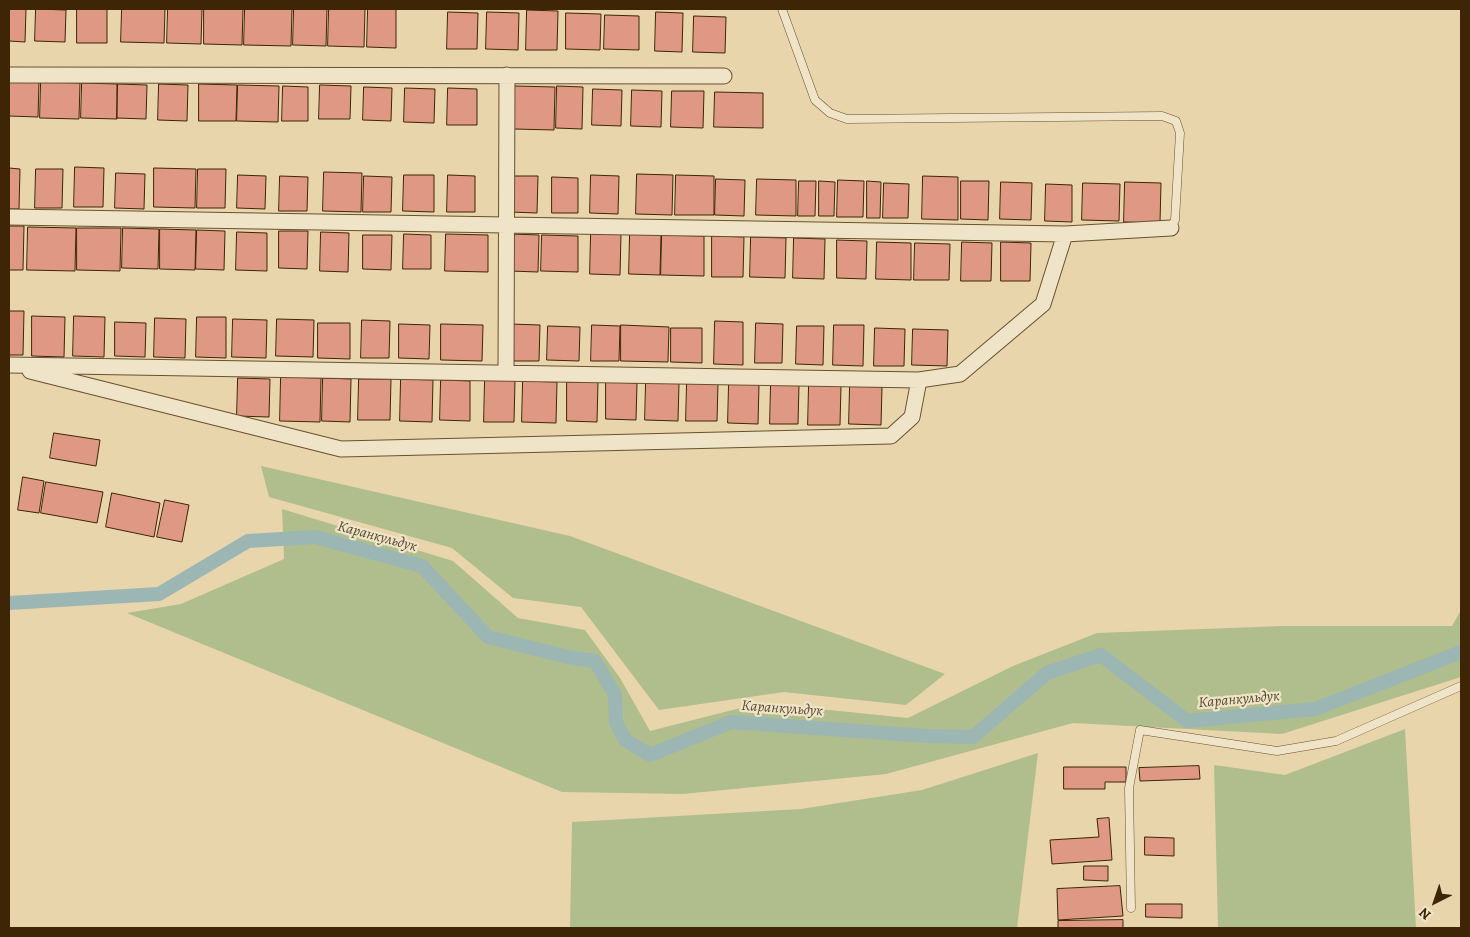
<!DOCTYPE html>
<html>
<head>
<meta charset="utf-8">
<style>
	body { margin:0 }
	#map { position:relative; width:1470px; height:937px; overflow:hidden; background:#e8d5ab; font-family:Alegreya,serif }
	canvas { display:block }
	.frame { position:absolute; inset:0; border:10px solid #3e2506; pointer-events:none }
	.north { position:absolute; left:1410px; top:877px; width:50px; height:50px; -webkit-text-stroke:4px #f0e4c8; paint-order:stroke; rotate:221deg; font-size:14px; font-weight:700; line-height:20px; text-align:center; color:#3e2506 }
	.north::after { content:''; display:block; margin:auto; width:18px; height:22px; background:#3e2506; clip-path:polygon(50% 0,100% 100%,50% 72%,0 100%) }
</style>
</head>
<body>
<div id="map">
<canvas width="1470" height="937"></canvas>
<div class="frame"></div>
<div class="north">N</div>
</div>
<script>
const context = document.querySelector('canvas').getContext('2d');
context.lineJoin = 'round';
function paint(path, color) {
  context.fillStyle = color;
  context.fill(path, 'evenodd');
}
function stroke(path, color, width, dash) {
  context.strokeStyle = color;
  context.lineWidth = width;
  context.lineCap = dash ? 'butt' : 'round';
  context.setLineDash(dash || []);
  context.stroke(path);
}
function write(font, color, halo, rows, align = 'center') {
  context.font = font + ' Alegreya,serif';
  context.lineWidth = 4.5;
  context.setLineDash([]);
  context.textBaseline = 'middle';
  context.strokeStyle = halo;
  context.fillStyle = color;
  for (const [text, x, y, turn = 0] of rows) {
    context.save();
    context.translate(x, y);
    context.rotate((+turn || 0) * Math.PI / 180);
    context.textAlign = isNaN(turn) ? turn : align;
    if (halo) context.strokeText(text, 0, 0);
    context.fillText(text, 0, 0);
    context.restore();
  }
}
paint(new Path2D(`
	M261,466L570,536L945,674L906,705L784,692L659,710L581,607L513,598L452,548L269,497Z
	M282,509L453,561L518,618L585,630L620,678L650,731L760,703L908,718L1013,666L1097,633L1282,626H1452L1461,610V677L1282,734L1073,723L886,774L683,794L562,792L127,613L181,604L284,559Z
	M1405,729L1416,928H1218L1214,765L1285,775Z
	M1038,753L1017,928H570L572,822L801,809L922,790Z`), '#b0be8d');
stroke(new Path2D(`
	M9,603L159,594L248,541L315,537L422,566L488,637L572,658L595,661L615,695L616,722L625,740L650,755L731,722L927,736L973,737L1047,673L1101,655L1187,721L1315,709L1461,652`), '#9bb6b3', 14);
const building = new Path2D(`
	M9,9H26L25,42L9,41Z
	M36,9L66,10L65,42L35,41Z
	M77,9H107V43H77Z
	M122,9H165L164,43L121,42Z
	M168,9H202L201,44L167,43Z
	M204,9H243L242,45L204,44Z
	M245,9H292L291,46L244,45Z
	M294,9H327L326,46L293,45Z
	M329,9H365L364,47L328,46Z
	M368,9H396V48L367,47Z
	M527,10L558,11L557,50H526Z
	M448,12L478,13L477,49H447Z
	M487,12L519,13L518,50L486,49Z
	M656,12L683,13L682,52L655,51Z
	M566,13L601,14L600,50L566,49Z
	M605,15L639,16V50L604,49Z
	M694,16L726,17L725,53L693,52Z
	M9,82H39L38,117L9,116Z
	M41,82L80,83L79,119L40,118Z
	M82,83L117,84V119L81,118Z
	M118,84L147,85L146,119L117,118Z
	M159,84L188,85L187,121L158,120Z
	M199,84L237,85L236,121H199Z
	M238,85L279,86L278,122L237,121Z
	M320,85L351,86L350,119H319Z
	M283,86L308,87V121H282Z
	M515,86L555,87L554,130L514,129Z
	M557,86L583,87L582,129L556,128Z
	M364,87L392,88L391,121L363,120Z
	M405,88L435,89L434,123L404,122Z
	M448,88L477,89V125H447Z
	M593,89L622,90L621,126L592,125Z
	M632,90L662,91L661,127L631,126Z
	M672,91H704L703,128L671,127Z
	M715,92L763,93V128L714,127Z
	M75,167L104,168L103,207H74Z
	M9,168L20,169L19,209H9Z
	M154,168L196,169L195,208L154,207Z
	M36,169H63L62,208H35Z
	M198,169H226L225,208H197Z
	M324,172L362,173L361,212L323,211Z
	M116,173L145,174L144,209L115,208Z
	M637,174L673,175L672,215L636,214Z
	M238,175L266,176L265,209L237,208Z
	M404,175H434V212L403,211Z
	M448,175L475,176V212H447Z
	M591,175L619,176L618,214L590,213Z
	M676,175L714,176V215H675Z
	M280,176L308,177L307,211H279Z
	M364,176L392,177L391,212H363Z
	M511,176H538L537,213L510,212Z
	M923,176L958,177V220L922,219Z
	M552,177L578,178V213H552Z
	M716,179L745,180L744,216L715,215Z
	M757,179L796,180V216L756,215Z
	M838,180L864,181L863,217H837Z
	M799,181H816L815,216H798Z
	M819,181L835,182L834,216H819Z
	M867,181L881,182L880,218H867Z
	M961,181H989L988,220L961,219Z
	M1001,182L1032,183L1031,220L1000,219Z
	M1125,182L1161,183L1160,223L1124,222Z
	M884,183L909,184L908,218H883Z
	M1083,183L1120,184L1119,221L1082,220Z
	M1046,184L1072,185V222L1045,221Z
	M9,226H24L23,270H9Z
	M28,227L76,228L75,271L27,270Z
	M77,228H121L120,271L77,270Z
	M123,228L159,229L158,269L122,268Z
	M160,229L196,230L195,270L160,269Z
	M197,230L225,231L224,270L196,269Z
	M279,231H308L307,269L279,268Z
	M237,232L267,233V271L236,270Z
	M321,232L349,233L348,272L320,271Z
	M404,234L431,235V269H403Z
	M446,234L488,235V272L445,271Z
	M511,234L539,235L538,272L510,271Z
	M591,234H621L620,275L590,274Z
	M630,234L661,235L660,275L629,274Z
	M363,235H392L391,270L363,269Z
	M542,235L578,236V272L541,271Z
	M662,235L704,236V276L661,275Z
	M712,236L744,237L743,277H712Z
	M751,237L786,238L785,278L750,277Z
	M794,238L825,239L824,279L793,278Z
	M837,240L867,241L866,279L837,278Z
	M877,242L911,243V280L876,279Z
	M962,242L992,243L991,281H961Z
	M1001,242L1031,243L1030,281H1001Z
	M915,243L950,244L949,280H914Z
	M9,311H24L23,355H9Z
	M32,316L65,317L64,357L32,356Z
	M74,316L105,317L104,357L73,356Z
	M197,317H226V358L196,357Z
	M155,318L186,319L185,358L154,357Z
	M233,319L267,320L266,358L232,357Z
	M277,319L314,320L313,357L276,356Z
	M362,320L390,321L389,358H361Z
	M715,321L743,322V365L714,364Z
	M115,322L146,323L145,357L115,356Z
	M318,323H350V359L318,358Z
	M756,323L783,324L782,363H755Z
	M399,324L430,325L429,359L399,358Z
	M441,324L483,325L482,361L441,360Z
	M511,324L540,325L539,361H510Z
	M592,325L620,326L619,361H591Z
	M621,325L669,327L668,362L621,361Z
	M834,325H864L863,366L833,365Z
	M548,326L580,327L579,361L547,360Z
	M797,326H824L823,365L796,364Z
	M671,328H702V363L671,362Z
	M875,328L905,329L904,366H874Z
	M913,329L948,330L947,366L912,365Z
	M281,377L321,378L320,422L280,421Z
	M238,378L270,379L269,417L237,416Z
	M323,378L351,379L350,422L322,421Z
	M359,379H391L390,420H358Z
	M401,379L433,380L432,422L400,421Z
	M485,379L515,380L514,422H484Z
	M441,380L470,381V421L440,420Z
	M523,381L557,382L556,423L522,422Z
	M567,382H598L597,422L567,421Z
	M606,382L637,383L636,420L606,419Z
	M646,382L679,383L678,421L645,420Z
	M687,382L718,383L717,421H686Z
	M729,383L759,384L758,424L728,423Z
	M771,383L799,384L798,424H770Z
	M809,384L841,385L840,425H808Z
	M850,386L882,387L881,425L849,424Z
	M54,433L100,440L96,466L50,458Z
	M23,477L44,481L39,513L18,510Z
	M46,482L103,492L97,523L41,513Z
	M112,493L160,503L154,537L106,527Z
	M165,500L189,505L182,542L157,537Z
	M1199,766L1200,779L1140,781L1139,768Z
	M1064,767H1126V782H1105V789H1064Z
	M1109,818L1112,860L1052,864L1050,840L1099,837L1097,819Z
	M1145,837L1174,838V856L1145,855Z
	M1084,866H1108V881L1084,880Z
	M1120,886L1123,916L1058,920L1057,889Z
	M1146,904H1182V918L1146,917Z
	M1123,920V928H1058V921Z`);
paint(building, '#df9883');
stroke(building, '#3e2506', 1);
const service = new Path2D(`
	M782,9L815,100L830,113L847,119L1162,116L1176,121L1180,133L1175,220L1171,228
	M1131,908L1129,788L1140,730L1277,751L1336,741L1461,686`);
const minor = new Path2D(`
	M9,75L724,76
	M9,217L1065,234L1171,228
	M9,365L919,380L960,374L1043,304L1065,234
	M30,371L341,449L891,436L912,417L919,380
	M506,372L507,75`);
stroke(service, '#68512f', 9);
stroke(minor, '#68512f', 17);
stroke(service, '#f0e4c8', 8);
stroke(minor, '#f0e4c8', 15);
write('italic 15px', '#554931', '#f0e4c8', [
	["Каранкульдук",377,537,15],
	["Каранкульдук",1239,700,-5],
	["Каранкульдук",782,709,4]
]);
</script>
</body>
</html>
